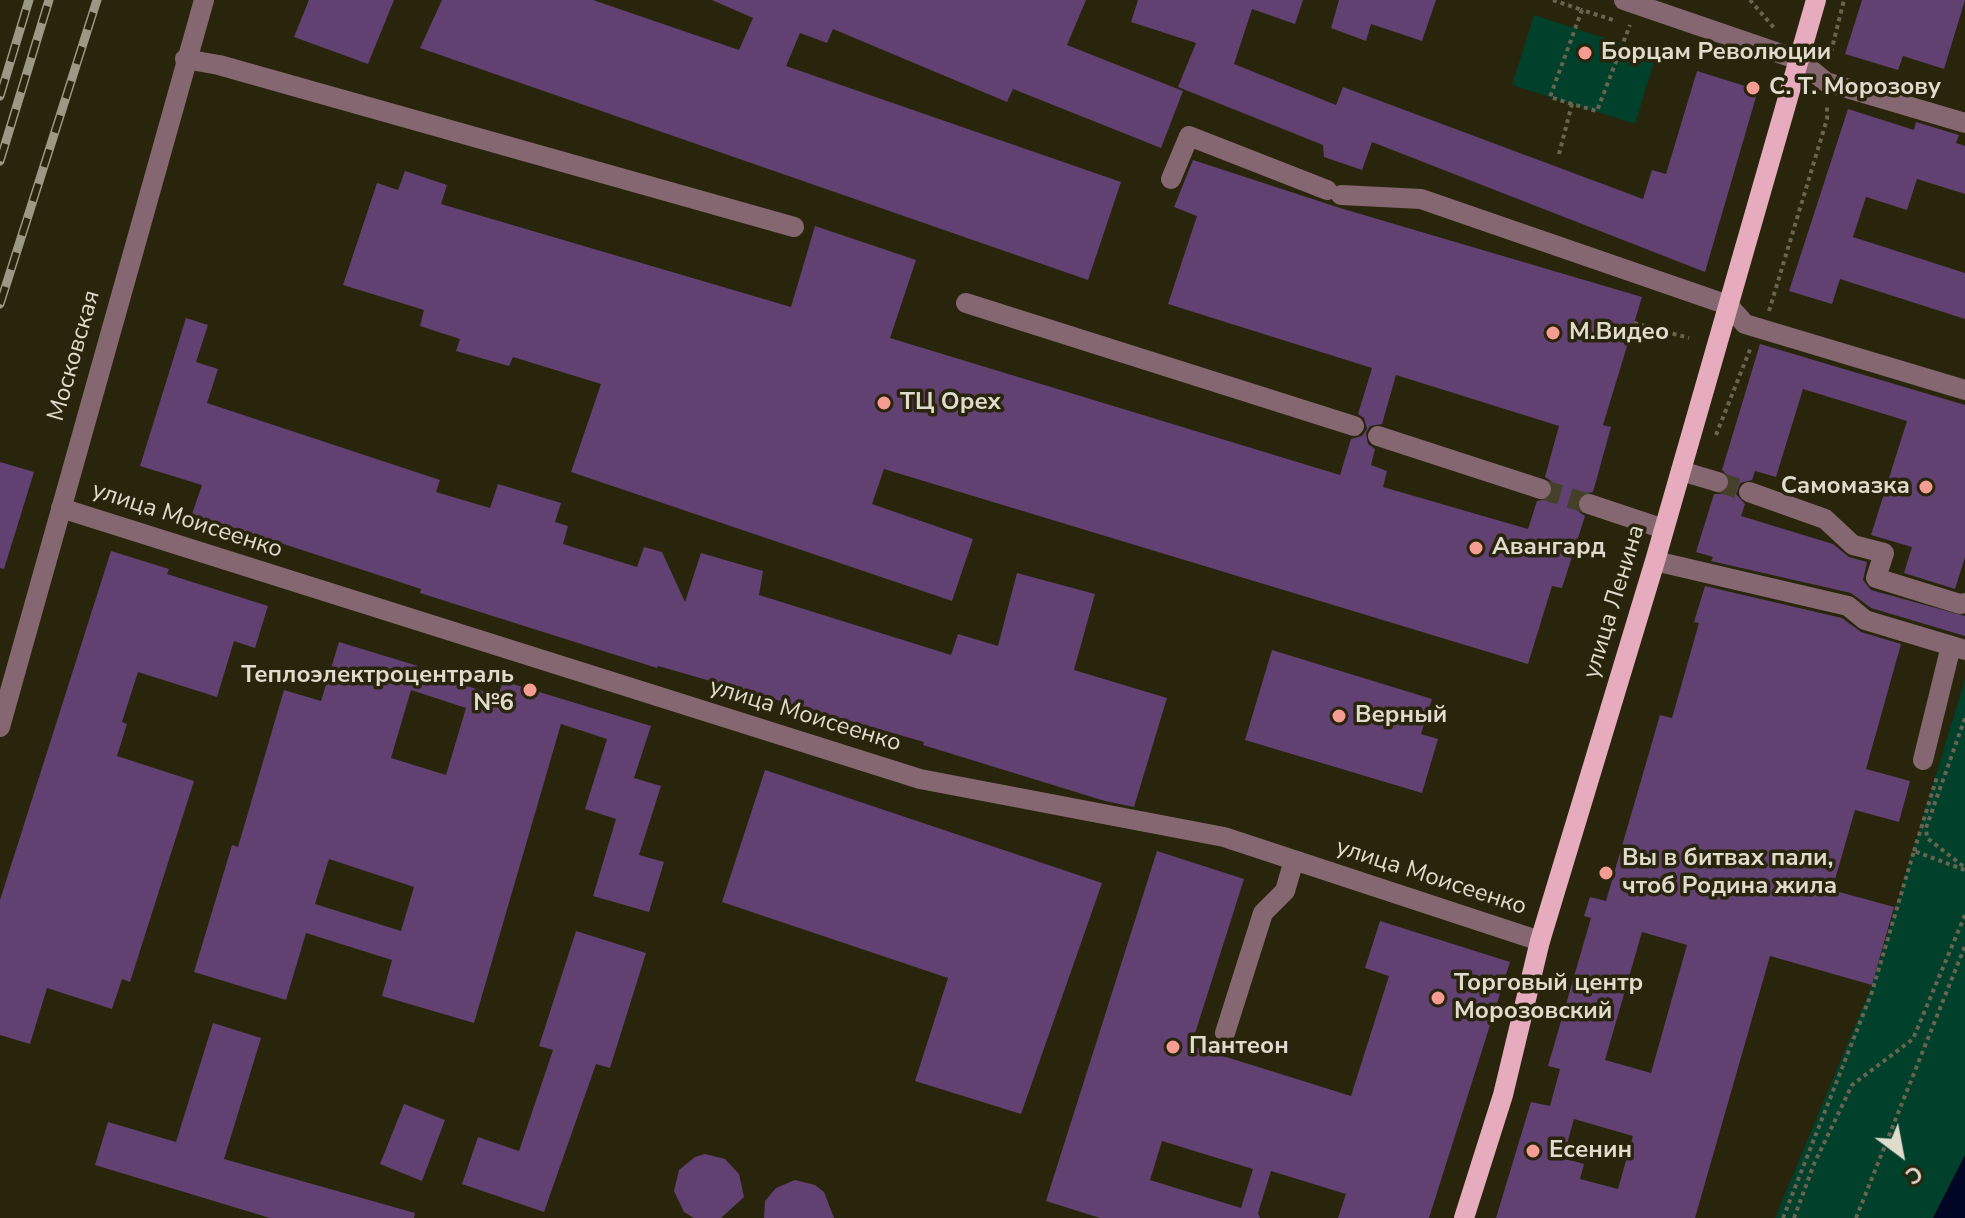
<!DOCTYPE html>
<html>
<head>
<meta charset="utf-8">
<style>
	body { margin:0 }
	#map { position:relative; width:1965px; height:1218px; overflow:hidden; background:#29240c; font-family:"Nunito Sans",sans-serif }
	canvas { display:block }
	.north { position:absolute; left:1861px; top:1114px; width:80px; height:80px; -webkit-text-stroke:6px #29240c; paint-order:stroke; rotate:148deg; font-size:22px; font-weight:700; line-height:32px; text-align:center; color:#dfdcce }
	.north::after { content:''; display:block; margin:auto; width:28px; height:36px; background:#dfdcce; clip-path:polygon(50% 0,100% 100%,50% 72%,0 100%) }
</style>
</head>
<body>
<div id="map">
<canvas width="1965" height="1218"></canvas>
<div class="north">С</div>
</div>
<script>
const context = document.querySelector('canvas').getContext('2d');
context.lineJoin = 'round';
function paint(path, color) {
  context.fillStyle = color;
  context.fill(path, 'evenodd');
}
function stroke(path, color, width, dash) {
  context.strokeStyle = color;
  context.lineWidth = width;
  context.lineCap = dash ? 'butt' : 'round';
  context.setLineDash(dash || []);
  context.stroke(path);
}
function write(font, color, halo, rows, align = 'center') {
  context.font = font + ' "Nunito Sans",sans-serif';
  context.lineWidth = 7;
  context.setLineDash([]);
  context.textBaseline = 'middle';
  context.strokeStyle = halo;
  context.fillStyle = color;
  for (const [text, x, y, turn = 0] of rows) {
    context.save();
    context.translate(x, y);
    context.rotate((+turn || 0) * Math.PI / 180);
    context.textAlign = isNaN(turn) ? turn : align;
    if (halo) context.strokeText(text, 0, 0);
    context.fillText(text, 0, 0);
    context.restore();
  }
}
paint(new Path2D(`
	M1534,15L1656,55L1635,124L1512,85Z
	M1965,679V1155L1933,1218H1775L1872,985Z`), '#01402b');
paint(new Path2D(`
	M1965,1155V1218H1933Z`), '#000725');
paint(new Path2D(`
	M309,0H394L368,64L294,37Z
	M442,0H593L739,50L753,18L712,0H1086L1067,45L1183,91L1161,148L1013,89L1007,102L833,29L827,43L800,33L786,66L1121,182L1088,280L420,48Z
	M1138,0H1303L1295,24L1252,9L1234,64L1336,105L1343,87L1643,199L1652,170L1666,174L1697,71L1758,90L1705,272L1372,142L1362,170L1324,157L1323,145L1178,87L1196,43L1131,22Z
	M1339,0H1436L1422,41L1371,24L1366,41L1331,28Z
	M1862,0H1965L1944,69L1903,56L1898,70L1845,54Z
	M1848,109L1914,130L1916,122L1959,135L1956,143L1965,146V194L1917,179L1907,210L1866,197L1853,237L1965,273V319L1840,279L1832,304L1789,291Z
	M1193,160L1340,208L1642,297L1603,425L1611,427L1593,492L1581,494L1577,501L1579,512L1585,516L1562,588L1552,586L1528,664L884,469L872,504L973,539L952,601L571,472L601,384L513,357L509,366L456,351L460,339L420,326L424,310L343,285L377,183L398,190L405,171L447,185L441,204L791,307L815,226L916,260L890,338L1340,475L1351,439L1362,436L1367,429L1364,418L1358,414L1372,368L1168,304L1197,216L1174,207ZM1396,375L1559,426L1545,477L1551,481L1554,492L1549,499L1537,501L1528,529L1383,487L1387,471L1371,465L1375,449L1368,444L1366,433L1370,426L1382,424Z
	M186,318L208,325L196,362L218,369L207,403L440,480L436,492L490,508L498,484L561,503L555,522L568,526L563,544L637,567L644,547L662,552L685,602L701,553L763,571L759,595L951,655L958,634L998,646L1017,573L1095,594L1074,670L1167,698L1134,807L1105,801L923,745L924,742L658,666L657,668L420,593L421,589L192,514L202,485L140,466Z
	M1760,344L1965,405V557L1955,589L1904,573L1912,547L1871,535L1907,421L1803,389L1776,477L1755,471L1752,480L1740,483L1736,494L1745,504L1741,516L1833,544L1849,557L1867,562L1863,580L1871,590L1965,616V636L1871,608L1851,593L1711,561L1713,557L1696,552L1714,494H1722L1730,486V478L1722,470Z
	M0,462L34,472L4,569L0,568Z
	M111,551L169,569L167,574L268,606L255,648L234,641L217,697L138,672L122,722L127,724L117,756L194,781L130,982L122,979L112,1009L47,988L30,1044L0,1035V900Z
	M1705,586L1842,618L1861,632L1901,644L1866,769L1910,781L1899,822L1855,810L1832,890L1894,907L1872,985L1770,956L1695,1218H1496L1531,1102L1550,1106L1560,1069L1548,1066L1591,918L1584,916L1590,897L1606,901L1660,715L1672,718L1699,623L1694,622ZM1642,932L1687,945L1651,1073L1605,1060ZM1574,1119L1633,1136L1618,1189L1580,1179L1584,1164L1563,1158Z
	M339,642L418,666L417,670L498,696L503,681L651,726L634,778L661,786L639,855L664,862L649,912L593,896L616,819L585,809L607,739L561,724L474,1023L382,996L392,960L306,933L286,1000L194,972L232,845L238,847L284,690L321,701ZM411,690L466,708L446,775L391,758ZM329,859L414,887L401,931L315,904Z
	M1272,650L1432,699L1421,734L1438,739L1422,793L1245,740Z
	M765,770L1102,883L1021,1114L915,1081L948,978L722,902Z
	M1157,851L1244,879L1191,1046L1351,1096L1389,976L1365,968L1380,921L1510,962L1429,1218H1338L1346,1194L1271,1171L1258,1213L1260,1218H1100L1046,1201ZM1162,1141L1253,1169L1241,1208L1150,1180Z
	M576,931L646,953L610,1068L596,1064L544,1212L462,1184L478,1137L519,1151L553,1050L539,1046Z
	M213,1023L261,1038L224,1159L415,1213L414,1218H270L95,1165L108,1122L176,1142Z
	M404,1104L445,1120L422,1181L380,1164Z
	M705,1154L725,1159L739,1174L744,1197L721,1218H694L684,1212L674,1191L679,1170L695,1157Z
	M795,1180L815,1185L824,1192L834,1218H764L765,1201L776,1188Z`), '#604172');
stroke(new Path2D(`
	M1718,482L1749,492
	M1541,489L1589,504`), '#444029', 20, [20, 10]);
stroke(new Path2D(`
	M1553,0L1582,10
	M1750,0L1775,29
	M1829,60L1844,0
	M1572,104L1550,97L1582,10L1613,20
	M1559,154L1572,104L1597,111L1630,25
	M1769,311L1827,119V104
	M1634,323L1689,338
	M1716,435L1751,347
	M1914,851L1937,777
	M1963,866L1927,838L1926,828L1965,718
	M1783,1218L1872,992L1914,851L1965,870
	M1794,1218L1814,1164L1852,1085L1913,1039L1965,915
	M1856,1218L1965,946`), '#686450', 4, [4, 4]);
stroke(new Path2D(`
	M1624,0L1799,60L1826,82L1965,123
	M185,59L219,65L794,227
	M1171,179L1189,136L1327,190
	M1341,195L1421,199L1728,305L1745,324L1965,390
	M966,303L1354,426
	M1378,436L1541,489
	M1681,471L1718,482
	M1749,492L1825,519L1853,545L1884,553L1876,578L1960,604L1965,603
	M1589,504L1664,529
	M61,508L920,779L1224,837L1540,941
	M1655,561L1848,606L1865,620L1965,650
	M0,727L204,0
	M1923,760L1951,646
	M1225,1033L1263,913L1285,891L1294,860`), '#846770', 20);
stroke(new Path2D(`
	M1464,1218L1503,1095L1540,941L1655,561L1816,0`), '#e6abbd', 20);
const rail = new Path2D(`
	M0,96L29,0
	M0,161L49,0
	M0,304L97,0`);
stroke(rail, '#9b9886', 9);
stroke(rail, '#29240c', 6, [18]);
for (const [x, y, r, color] of [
	[1585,53,8,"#f59c93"],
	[1753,88,8,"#f59c93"],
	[1553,333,8,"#f59c93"],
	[884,403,8,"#f59c93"],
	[1926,487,8,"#f59c93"],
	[1476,548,8,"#f59c93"],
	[530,690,8,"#f59c93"],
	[1339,716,8,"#f59c93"],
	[1606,873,8,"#f59c93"],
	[1438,998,8,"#f59c93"],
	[1173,1047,8,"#f59c93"],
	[1533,1151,8,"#f59c93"]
]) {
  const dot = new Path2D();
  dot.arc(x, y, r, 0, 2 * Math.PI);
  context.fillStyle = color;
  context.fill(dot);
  stroke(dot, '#29240c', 3);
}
write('bold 24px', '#dfdcce', '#29240c', [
	["Борцам Революции",1601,53],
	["С. Т. Морозову",1769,88],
	["М.Видео",1569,333],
	["ТЦ Орех",900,403],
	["Самомазка",1910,487,"right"],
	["Авангард",1492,548],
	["Теплоэлектроцентраль",514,676,"right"],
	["№6",514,704,"right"],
	["Верный",1355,716],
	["Вы в битвах пали,",1622,859],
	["чтоб Родина жила",1622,887],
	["Торговый центр",1454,984],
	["Морозовский",1454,1012],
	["Пантеон",1189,1047],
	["Есенин",1549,1151]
], 'left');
write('24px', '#dfdcce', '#29240c', [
	["Московская",75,356,-74],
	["улица Моисеенко",187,521,18],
	["улица Ленина",1615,602,-73],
	["улица Моисеенко",805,716,17],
	["улица Моисеенко",1431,878,18]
]);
</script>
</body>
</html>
